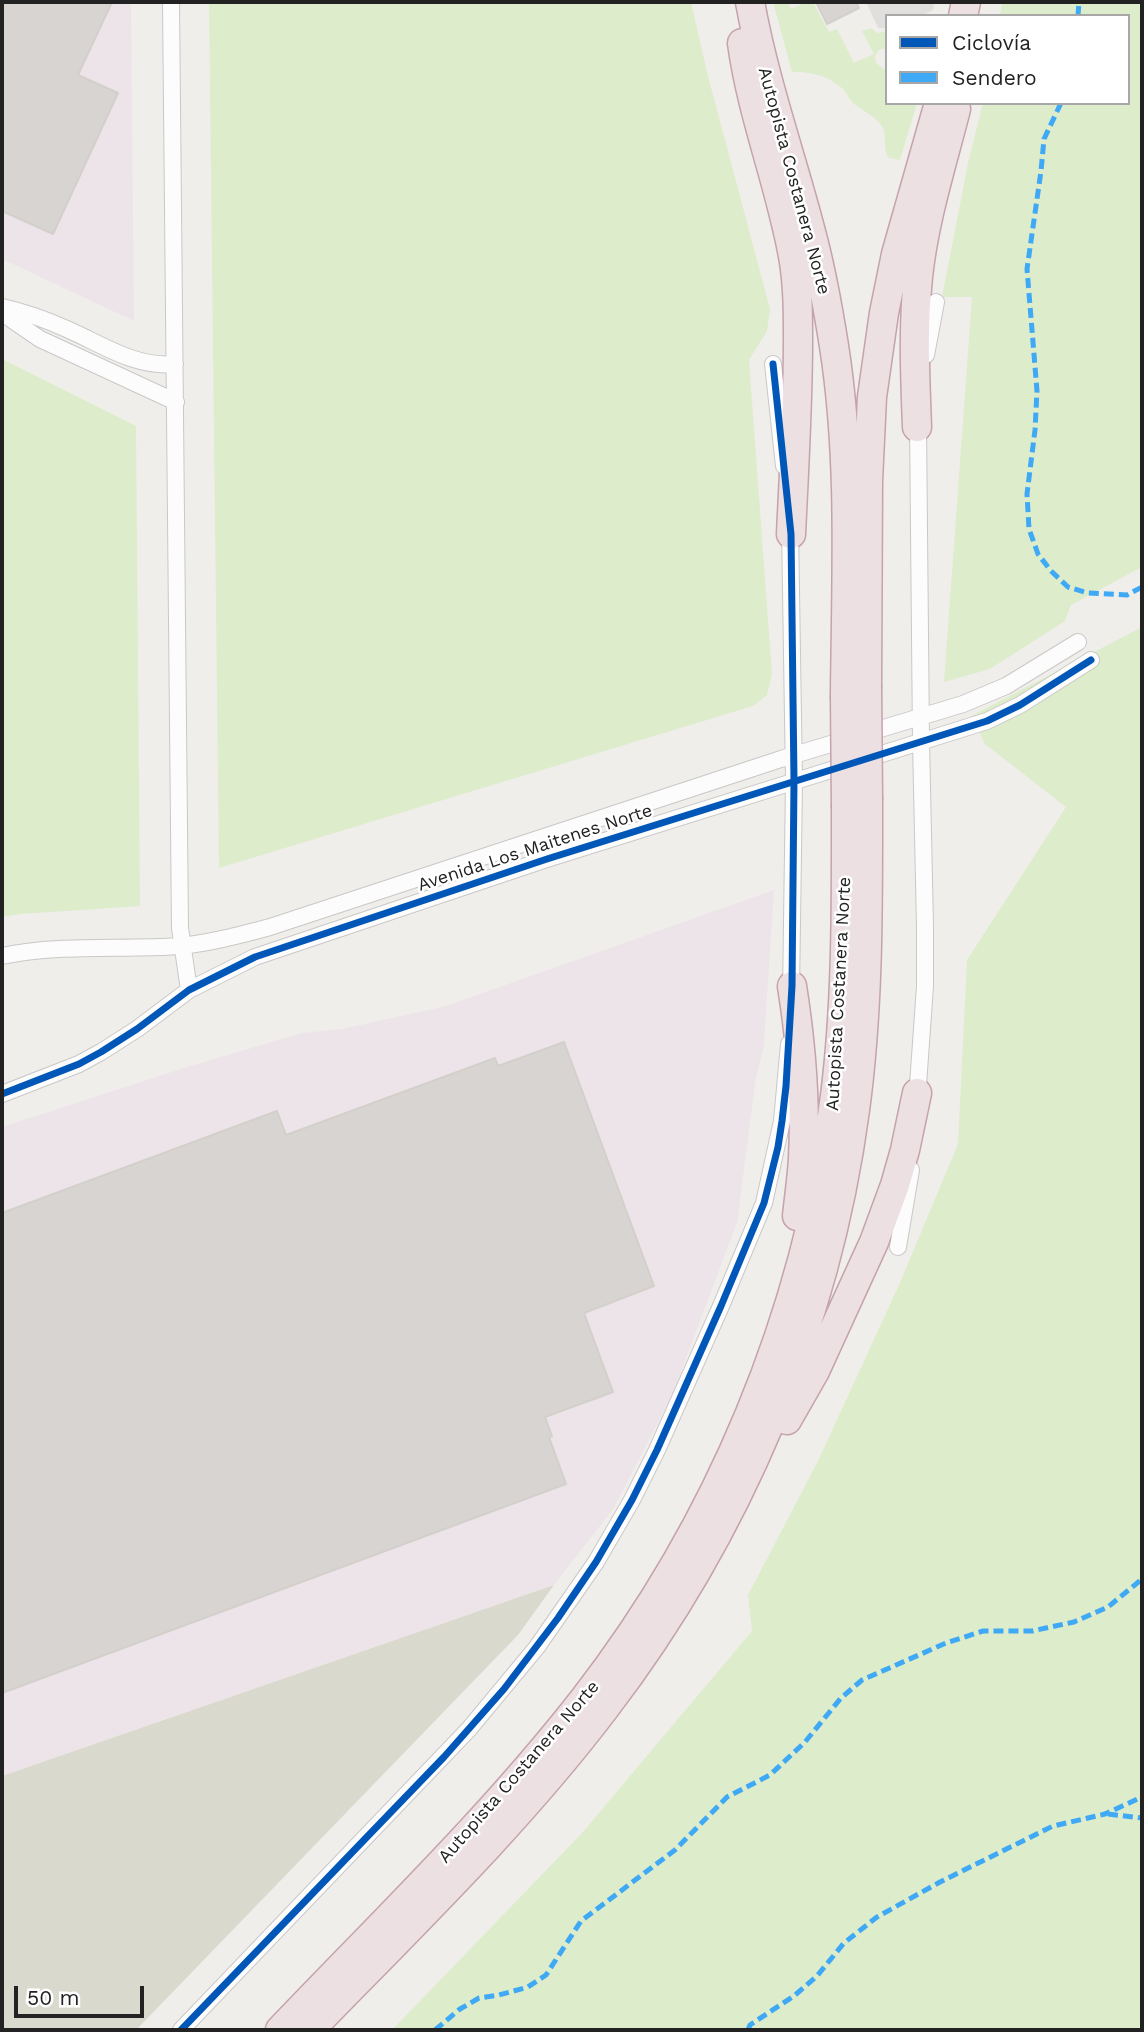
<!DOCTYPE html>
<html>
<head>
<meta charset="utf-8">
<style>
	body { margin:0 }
	#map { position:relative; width:1144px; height:2032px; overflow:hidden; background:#f0eeeb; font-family:"Work Sans",sans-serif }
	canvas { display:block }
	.frame { position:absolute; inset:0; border:4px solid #222; pointer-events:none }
	.legend { position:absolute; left:885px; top:14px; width:245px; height:91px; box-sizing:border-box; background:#fff; border:2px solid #a7a7a7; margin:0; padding:9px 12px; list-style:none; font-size:21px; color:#222 }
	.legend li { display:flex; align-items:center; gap:14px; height:35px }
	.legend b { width:35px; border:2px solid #a7a7a7 }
	.scale { position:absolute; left:14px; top:1986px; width:130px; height:32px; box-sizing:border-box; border:4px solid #222; border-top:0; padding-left:9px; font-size:21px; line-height:24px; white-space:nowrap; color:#222; -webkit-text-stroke:5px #fff; paint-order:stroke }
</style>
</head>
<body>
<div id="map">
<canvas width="1144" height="2032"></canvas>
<div class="frame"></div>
<ul class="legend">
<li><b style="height:9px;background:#0057b8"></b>Ciclovía</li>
<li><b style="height:9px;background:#3fa9f5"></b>Sendero</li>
</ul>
<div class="scale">50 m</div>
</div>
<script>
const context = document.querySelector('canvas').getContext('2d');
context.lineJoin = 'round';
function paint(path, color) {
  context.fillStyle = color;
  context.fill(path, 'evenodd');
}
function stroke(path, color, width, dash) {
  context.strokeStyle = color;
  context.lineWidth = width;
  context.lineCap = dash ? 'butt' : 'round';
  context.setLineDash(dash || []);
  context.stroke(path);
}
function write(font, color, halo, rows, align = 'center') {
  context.font = font + ' "Work Sans",sans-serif';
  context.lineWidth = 5;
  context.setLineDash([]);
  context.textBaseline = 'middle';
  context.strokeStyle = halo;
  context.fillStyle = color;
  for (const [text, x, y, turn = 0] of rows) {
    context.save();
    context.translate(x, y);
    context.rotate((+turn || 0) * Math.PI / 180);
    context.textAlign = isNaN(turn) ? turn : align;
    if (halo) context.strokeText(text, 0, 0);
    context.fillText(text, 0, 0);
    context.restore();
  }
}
paint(new Path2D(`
	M2,2H131L134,321L2,259Z
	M774,890L764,1046L756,1077L737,1223L673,1393L614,1508L554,1585L2,1776V1127L187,1067L302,1033L342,1029L446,1006Z`), '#ede4e9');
paint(new Path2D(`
	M554,1585L518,1635L136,2030H2V1776Z`), '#d9d9cd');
paint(new Path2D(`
	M209,2H691L708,76L770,309L767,331L749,360L772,674L767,695L753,706L219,868Z
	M773,2H788L791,9L807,2H813L829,32L837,29L854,63L874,54L862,31L871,28L877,33L887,31V49H880L875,56L876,63L887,71V103H917L900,160L889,158C882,149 888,137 882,127C876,115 861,111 852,102C848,98 847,93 843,89C827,75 812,72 792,72Z
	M1002,2H1142V567L1071,605L1065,621L990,669L944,682L972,297H942L968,163L983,103H1128V16H1000Z
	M2,359L136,426L140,906L21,914L2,917Z
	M1142,627V2030H392L582,1833L752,1631L748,1595L818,1461L899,1285L958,1144L967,960L1066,807L985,744L971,716Z`), '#ddeccb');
paint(new Path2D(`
	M866,2H934L933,10L921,16H887V28H878Z`), '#e0dfde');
const building = new Path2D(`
	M2,2H112L78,75L118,93L53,234L2,211Z
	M816,2H856L859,8L827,24Z
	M564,1042L654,1286L584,1313L613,1392L545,1417L552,1436L549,1437L566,1484L2,1693V1213L277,1111L286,1135L495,1058L498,1066Z`);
paint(building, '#d7d4d2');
stroke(building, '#d3d0cc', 2);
const minor = new Path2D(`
	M171,2L180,928L189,990
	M2,307C25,312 47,320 69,330C103,345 136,368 175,364
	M2,313L40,339L176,402
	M926,355L936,302
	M773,364L784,466
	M790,527L794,781L791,994
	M2,956C60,944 121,950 180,946C210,943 240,935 270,927L781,759L963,704L1006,686L1078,642
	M2,1094L79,1064L101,1052L137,1029L189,990L255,957L547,859L987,721L1020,705L1091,660
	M917,1099L925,986V927L921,741L918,422
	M898,1247L911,1170
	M181,2030L469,1729L537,1647L596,1562L632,1500L657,1450L721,1306L764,1203L782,1121L789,1044`);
const motorway = new Path2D(`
	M750,2C764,80 791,155 811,232C821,269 828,308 834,346C852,460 846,580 845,695
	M963,16L966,2
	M742,43C752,116 780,184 793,256C798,284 798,313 798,341C798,406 794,470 791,534
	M917,427C915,377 913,327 918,277C924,220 942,164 956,109
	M867,685L868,481L872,397L884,313L896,254L939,103
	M792,986C801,1043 806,1100 803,1158C802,1177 799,1197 797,1216
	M787,1420L815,1371L874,1242L895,1185L905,1150L917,1093
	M280,2030C383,1922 492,1817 584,1699C720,1524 806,1315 835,1096C847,1001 846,903 846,808
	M310,2030C411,1926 517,1824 605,1708C738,1534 826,1327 855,1110C869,1007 868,903 868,800`);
stroke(minor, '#c9c8c7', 18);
stroke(motorway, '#c5a2ac', 31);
stroke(minor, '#fdfcfc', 16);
stroke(motorway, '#ece0e2', 28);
const motorwayBridge = new Path2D(`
	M867,685L868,800
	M845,695L846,808`);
stroke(motorwayBridge, '#c5a2ac', 31, []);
stroke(motorwayBridge, '#ece0e2', 28);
stroke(new Path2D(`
	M1078,16L1079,2
	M1061,103L1044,139L1041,171L1027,269L1037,391L1035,430L1027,494L1029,529L1038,554L1051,571L1068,587L1088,593L1127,595L1142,587
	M1108,1814L1142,1818
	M435,2030L460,2009L479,1998L499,1995L528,1987L546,1975L581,1921L675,1850L727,1797L770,1775L805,1742L841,1698L862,1680L946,1643L983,1631H1032L1074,1622L1108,1607L1142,1579
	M748,2030L750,2025L794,1996L817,1976L844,1943L877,1917L940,1882L1053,1826L1105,1814L1142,1797`), '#3fa9f5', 5, [10, 5]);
stroke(new Path2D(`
	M2,1094L79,1064L101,1052L137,1029L189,990L255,957L547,859L987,721L1020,705L1091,660
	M181,2030L444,1757L504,1689L558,1618L596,1562L632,1500L657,1450L721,1306L764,1203L778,1147L782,1121L786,1086L792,986L794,781L791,534L773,364`), '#0057b8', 7);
write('18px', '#222', '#fff', [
	["Autopista Costanera Norte",794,181,75],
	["Avenida Los Maitenes Norte",535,848,-18],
	["Autopista Costanera Norte",839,994,-87],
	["Autopista Costanera Norte",519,1772,-49]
]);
</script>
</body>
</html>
